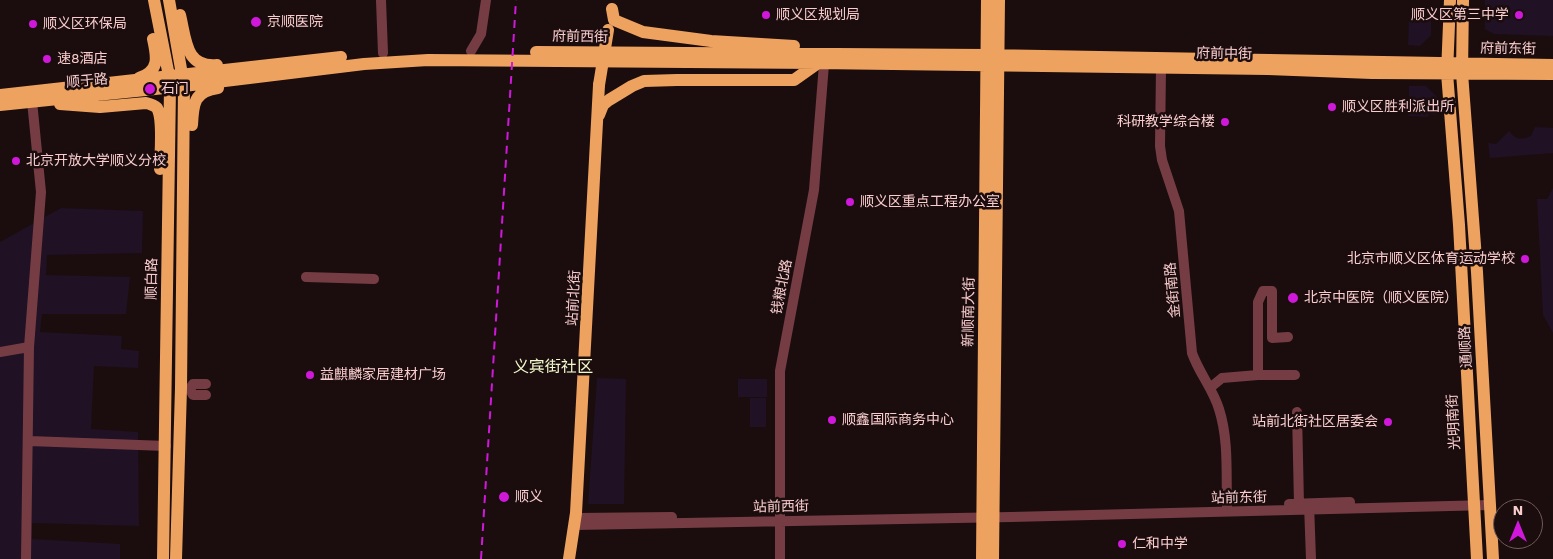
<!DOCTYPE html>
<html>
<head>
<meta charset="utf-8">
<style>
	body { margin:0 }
	#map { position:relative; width:1553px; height:559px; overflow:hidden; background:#1b0d0d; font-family:"Work Sans",sans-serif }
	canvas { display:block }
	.north { position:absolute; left:1493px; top:499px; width:50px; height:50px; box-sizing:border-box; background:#1b0d0d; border:1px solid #74595a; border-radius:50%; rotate:0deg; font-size:14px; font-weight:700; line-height:20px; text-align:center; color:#f9ccce }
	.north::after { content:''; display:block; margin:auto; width:18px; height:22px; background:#cf18da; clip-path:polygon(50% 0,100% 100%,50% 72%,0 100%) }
</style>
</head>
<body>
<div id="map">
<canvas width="1553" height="559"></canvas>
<div class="north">N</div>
</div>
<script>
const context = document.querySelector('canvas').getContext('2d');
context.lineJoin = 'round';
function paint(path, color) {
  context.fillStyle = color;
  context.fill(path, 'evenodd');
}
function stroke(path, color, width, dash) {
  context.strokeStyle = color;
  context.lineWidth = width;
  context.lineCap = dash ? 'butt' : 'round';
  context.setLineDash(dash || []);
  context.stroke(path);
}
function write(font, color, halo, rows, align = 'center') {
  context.font = font + ' "Work Sans","Noto Sans SC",sans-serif';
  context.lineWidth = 5;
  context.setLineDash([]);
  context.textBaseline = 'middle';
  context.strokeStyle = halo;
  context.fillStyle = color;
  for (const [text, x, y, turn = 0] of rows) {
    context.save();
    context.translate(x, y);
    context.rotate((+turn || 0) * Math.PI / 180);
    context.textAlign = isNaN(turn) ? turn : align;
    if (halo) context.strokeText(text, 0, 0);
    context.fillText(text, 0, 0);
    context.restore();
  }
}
paint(new Path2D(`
	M1485,0H1553V36L1494,34L1485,29Z
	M1409,16H1431V35L1420,46L1408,45Z
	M1409,86H1426L1437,97L1436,115L1429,114L1428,117L1409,116Z
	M1535,127L1553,128V153L1490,158L1488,143L1496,144L1509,131C1516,140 1521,140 1531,136Z
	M1553,188V333L1543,315L1537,199H1547Z
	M61,208L143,211L142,253L47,255L46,275L130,277L126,314H42L40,332L122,336L121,349L139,351L138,368L94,366L91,429L138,432L139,526L32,523V539L120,544V559H0V242Z
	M597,378L626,379L624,504H588Z
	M738,379H767V397H738Z
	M750,398H766V427H750Z`), '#201124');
stroke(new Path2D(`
	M381,0L383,53
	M471,51L481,34L486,0
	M1161,68L1160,146L1162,160L1179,211L1192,353C1199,373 1213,389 1219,409C1229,440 1226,475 1227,506
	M306,277L374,279
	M29,347L41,192L32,101
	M0,352L29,347L26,559
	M1258,375V302L1263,291H1272V338L1288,337
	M1211,387L1222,378L1258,375H1295
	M181,388L190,389L193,384H206
	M190,389L193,395H206
	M1297,412L1299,504
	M29,441L166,446
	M1289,504L1350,502
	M1309,504L1311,559
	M577,518L672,517
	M575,525L1011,517L1490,505
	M780,559V371L814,190L824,64`), '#753d43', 10);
stroke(new Path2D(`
	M154,0L169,76L170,88L163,559
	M169,0L184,86L181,388L176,559
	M1450,0L1447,73L1459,225L1477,559
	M1463,0L1462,73L1477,272L1493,559
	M612,9L614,20L643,32L711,41L794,46
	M180,15C186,39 185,68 217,65
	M536,52L986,55L1553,65
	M139,78C160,71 157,57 153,39
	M0,95L341,57
	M60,104L100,107L146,103C150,104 154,105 157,108C164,119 160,156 160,169
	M0,105L184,86L364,64L428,60L818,63L1268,69L1372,73L1553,74
	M599,115L603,105L609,100L632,86L644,81L677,80H794L818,63
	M192,125C193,104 194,91 218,88
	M569,559L576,513L599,85
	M982,559L987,0
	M993,559L999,0`), '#eea25f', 12);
stroke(new Path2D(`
	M481,559L516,0`), '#cf18da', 2, [8, 6]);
stroke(new Path2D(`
	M599,85L608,30`), '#eea25f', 12);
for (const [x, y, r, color] of [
	[766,15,5,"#cf18da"],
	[1519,15,5,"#cf18da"],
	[256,22,6,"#cf18da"],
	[33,24,5,"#cf18da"],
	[47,59,5,"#cf18da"],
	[150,89,6,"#cf18da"],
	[1332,107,5,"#cf18da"],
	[1225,122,5,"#cf18da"],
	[16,161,5,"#cf18da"],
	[850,202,5,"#cf18da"],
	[1525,259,5,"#cf18da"],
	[1293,298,6,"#cf18da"],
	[310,375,5,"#cf18da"],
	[832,420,5,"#cf18da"],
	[1388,422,5,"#cf18da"],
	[504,497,6,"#cf18da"],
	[1122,544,5,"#cf18da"]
]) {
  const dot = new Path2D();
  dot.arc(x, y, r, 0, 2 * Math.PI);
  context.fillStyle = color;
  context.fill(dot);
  stroke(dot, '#1b0d0d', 2);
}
write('14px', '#f9ccce', '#1b0d0d', [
	["顺义区规划局",776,15],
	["顺义区第三中学",1509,15,"right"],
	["京顺医院",267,22],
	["顺义区环保局",43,24],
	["速8酒店",57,59],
	["石门",161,89],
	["顺义区胜利派出所",1342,107],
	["科研教学综合楼",1215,122,"right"],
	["北京开放大学顺义分校",26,161],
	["顺义区重点工程办公室",860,202],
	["北京市顺义区体育运动学校",1515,259,"right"],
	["北京中医院（顺义医院）",1304,298],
	["益麒麟家居建材广场",320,375],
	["顺鑫国际商务中心",842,420],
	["站前北街社区居委会",1378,422,"right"],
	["顺义",515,497],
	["仁和中学",1132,544]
], 'left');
write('14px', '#f9ccce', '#1b0d0d', [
	["府前西街",580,37,1],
	["府前东街",1508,49,1],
	["府前中街",1224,54,1],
	["顺于路",87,81,-5],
	["顺白路",152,279,-89],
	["钱粮北路",782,287,-79],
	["金街南路",1173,290,-95],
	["站前北街",574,298,-87],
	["新顺南大街",969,312,-89],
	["通顺路",1466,347,-93],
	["光明南街",1454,422,-93],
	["站前东街",1239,498,-1],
	["站前西街",781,507,-1]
]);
write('16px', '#f1face', '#1b0d0d', [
	["义宾街社区",553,367]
]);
</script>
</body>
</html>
